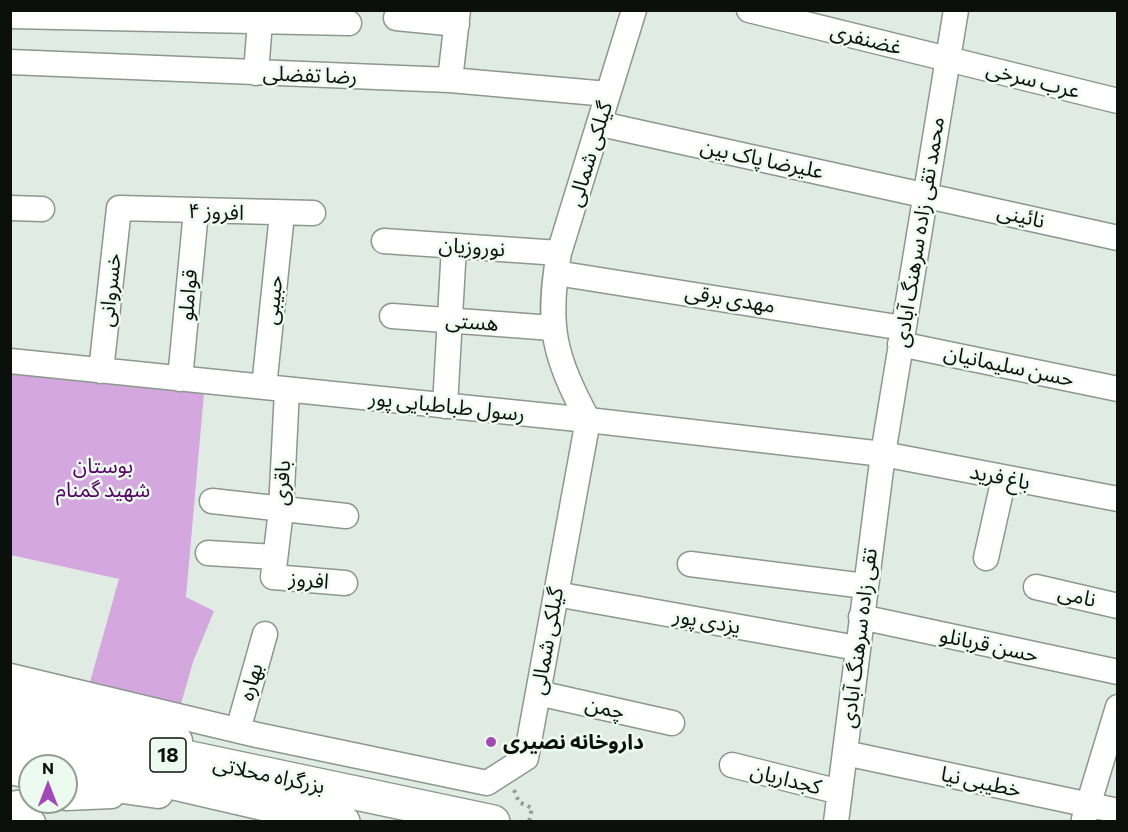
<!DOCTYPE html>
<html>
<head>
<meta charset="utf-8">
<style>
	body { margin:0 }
	#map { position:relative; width:1128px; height:832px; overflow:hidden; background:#e0ece3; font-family:Commissioner,sans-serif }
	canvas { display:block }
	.frame { position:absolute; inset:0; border:12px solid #0c100d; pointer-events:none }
	.north { position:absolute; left:18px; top:754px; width:60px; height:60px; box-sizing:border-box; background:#edfaf0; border:2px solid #939c95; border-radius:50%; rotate:0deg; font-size:16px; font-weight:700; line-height:24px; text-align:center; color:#0c100d }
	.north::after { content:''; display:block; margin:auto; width:21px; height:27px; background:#a149b6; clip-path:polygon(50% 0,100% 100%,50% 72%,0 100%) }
</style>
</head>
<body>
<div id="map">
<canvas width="1128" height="832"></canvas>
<div class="frame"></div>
<div class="north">N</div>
</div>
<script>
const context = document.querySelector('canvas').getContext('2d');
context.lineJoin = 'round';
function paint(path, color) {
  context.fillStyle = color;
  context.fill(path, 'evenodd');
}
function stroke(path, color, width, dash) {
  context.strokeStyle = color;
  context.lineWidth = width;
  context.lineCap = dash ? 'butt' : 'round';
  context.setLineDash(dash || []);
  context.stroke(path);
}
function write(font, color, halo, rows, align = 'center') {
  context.font = font + ' Commissioner,"Noto Sans Arabic",sans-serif';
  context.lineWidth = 5;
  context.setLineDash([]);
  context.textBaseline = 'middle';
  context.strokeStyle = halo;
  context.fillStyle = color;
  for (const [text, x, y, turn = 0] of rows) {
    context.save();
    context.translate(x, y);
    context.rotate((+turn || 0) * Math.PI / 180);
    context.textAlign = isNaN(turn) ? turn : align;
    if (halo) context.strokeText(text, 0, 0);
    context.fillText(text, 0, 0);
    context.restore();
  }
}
paint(new Path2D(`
	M11,374L204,393L186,597L214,611L193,662L181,704L90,682L119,579L11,555Z`), '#d4a7de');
const minor = new Path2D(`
	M749,10L1118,101
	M10,16L349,23
	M396,18L457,24
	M10,62L450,80L608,94
	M256,73L260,21
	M450,80L458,10
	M601,124L1118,238
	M10,208L42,209
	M384,241L559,253
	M556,273L903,328
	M392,316L552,328
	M900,344L1118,389
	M10,361L588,420L883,454L1118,499
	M101,371L119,208L313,213
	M180,379L196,211
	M264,387L282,214
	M287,390L281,510L273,577L345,583
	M445,406L454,246
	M212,501L346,516
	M208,553L275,557
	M986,558L1004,478
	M690,564L865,586
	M1036,587L1118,606
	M556,594L857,648
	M861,617L1118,672
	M10,676L257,735L487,783L526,758L588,420C554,356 546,326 559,253L634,10
	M538,693L672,723
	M238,730L265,634
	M845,753L1118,811
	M732,765L840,792
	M66,798L112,796
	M10,804L30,801
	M10,816L33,822
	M1084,819L1118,707
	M836,822L883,454L956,10`);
const major = new Path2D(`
	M10,696L177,741
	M10,769L30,773
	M66,780L158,793`);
const highway = new Path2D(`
	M10,720L493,822
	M10,745L343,822`);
stroke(minor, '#8c978e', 27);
stroke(major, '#8c978e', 33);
stroke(highway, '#8c978e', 36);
stroke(new Path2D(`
	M514,790L519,802L532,808L529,822`), '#929b94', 4, [3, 4.5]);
stroke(minor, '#fff', 24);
stroke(major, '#fff', 30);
stroke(highway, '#fff', 33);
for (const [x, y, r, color] of [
	[491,742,6,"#a149b6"]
]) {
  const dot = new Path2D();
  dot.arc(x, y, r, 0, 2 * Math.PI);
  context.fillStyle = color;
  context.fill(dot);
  stroke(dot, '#edfaf0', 2);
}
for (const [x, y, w] of [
	[168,755,36]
]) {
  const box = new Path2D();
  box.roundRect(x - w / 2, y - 17, w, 34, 4.5);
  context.fillStyle = '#edfaf0';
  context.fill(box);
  stroke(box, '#0c100d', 1.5);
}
write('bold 20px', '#0c100d', null, [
	["18",168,755]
]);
write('21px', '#0c100d', '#edfaf0', [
	["غضنفری",866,39,14],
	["رضا تفضلی",310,75,2],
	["عرب سرخی",1033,80,14],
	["گيلکی شمالی",590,154,-73],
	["علیرضا پاک بین",762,159,12],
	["افروز ۴",216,212,2],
	["نائینی",1021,216,13],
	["محمد تقی زاده سرهنگ آبادی",919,232,-81],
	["نوروزیان",472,247,4],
	["خسروانی",110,290,-84],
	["قواملو",188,295,-85],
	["مهدی برقی",730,299,9],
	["حبیبی",273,300,-84],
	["هستی",472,322,4],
	["حسن سلیمانیان",1009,366,12],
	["رسول طباطبایی پور",447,406,6],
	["باغ فرید",1000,477,11],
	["باقری",282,483,-87],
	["افروز",309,580,5],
	["نامی",1077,596,13],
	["یزدی پور",707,621,10],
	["تقی زاده سرهنگ آبادی",859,638,-83],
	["گيلکی شمالی",547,641,-80],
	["حسن قربانلو",989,645,12],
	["بهاره",251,682,-74],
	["چمن",605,708,13],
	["بزرگراه محلاتی",269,775,12],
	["کجداریان",786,779,14],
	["خطیبی نیا",981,782,12]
]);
write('21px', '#540064', '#edfaf0', [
	["بوستان",103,466],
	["شهید گمنام",103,490]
]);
write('bold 21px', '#0c100d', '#edfaf0', [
	["داروخانه نصیری",503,742]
], 'left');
</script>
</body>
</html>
